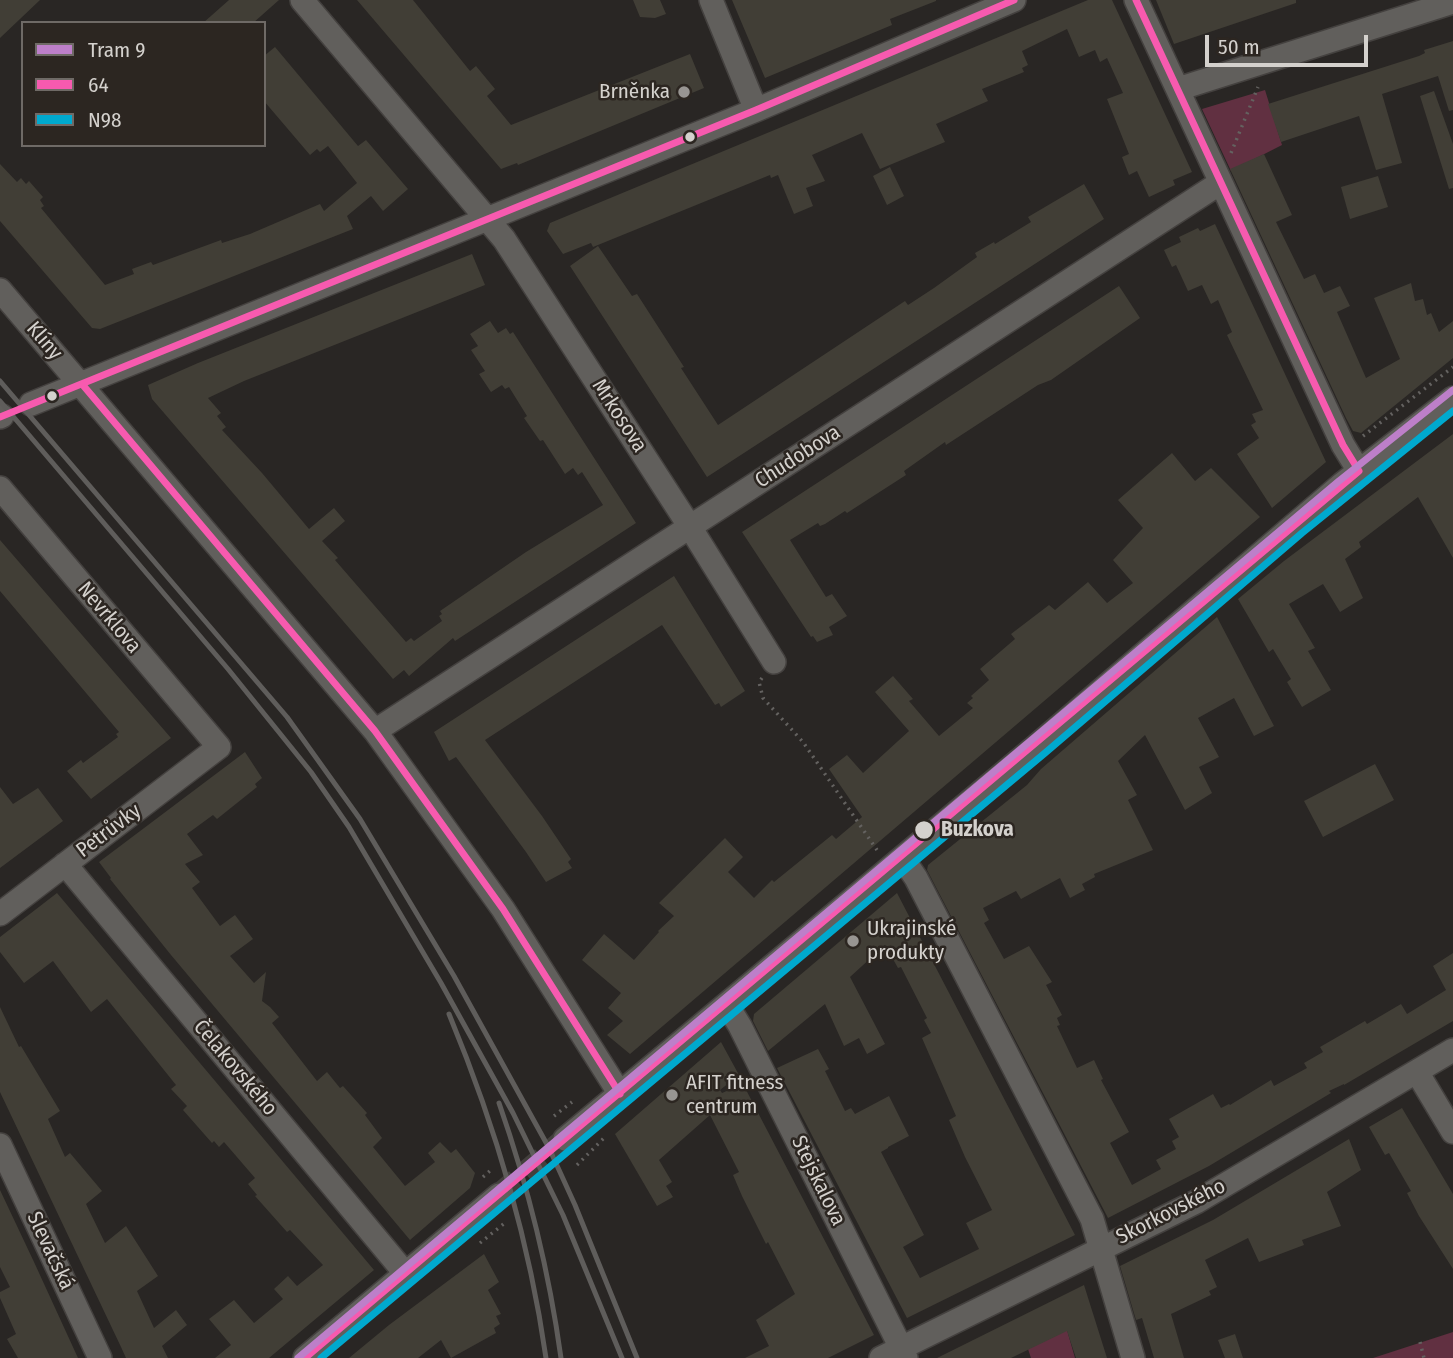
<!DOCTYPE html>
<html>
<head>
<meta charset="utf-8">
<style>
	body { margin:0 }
	#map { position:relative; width:1453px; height:1358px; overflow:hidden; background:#292624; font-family:"Fira Sans Condensed",sans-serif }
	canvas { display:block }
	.legend { position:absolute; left:21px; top:21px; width:245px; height:126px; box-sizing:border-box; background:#2c2621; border:2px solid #6f6a66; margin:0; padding:9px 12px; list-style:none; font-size:21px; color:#d4d1cd }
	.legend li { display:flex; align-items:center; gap:14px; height:35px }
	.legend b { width:35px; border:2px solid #6f6a66 }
	.scale { position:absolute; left:1205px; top:35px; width:163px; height:32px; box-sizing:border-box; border:4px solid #d4d1cd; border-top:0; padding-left:9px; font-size:21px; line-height:24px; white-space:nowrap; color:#d4d1cd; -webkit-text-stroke:5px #2c2621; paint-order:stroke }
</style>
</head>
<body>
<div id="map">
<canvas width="1453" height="1358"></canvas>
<ul class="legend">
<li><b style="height:9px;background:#bd7fc9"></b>Tram 9</li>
<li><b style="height:9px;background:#f75aaf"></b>64</li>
<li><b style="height:9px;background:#00a9ce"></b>N98</li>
</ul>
<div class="scale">50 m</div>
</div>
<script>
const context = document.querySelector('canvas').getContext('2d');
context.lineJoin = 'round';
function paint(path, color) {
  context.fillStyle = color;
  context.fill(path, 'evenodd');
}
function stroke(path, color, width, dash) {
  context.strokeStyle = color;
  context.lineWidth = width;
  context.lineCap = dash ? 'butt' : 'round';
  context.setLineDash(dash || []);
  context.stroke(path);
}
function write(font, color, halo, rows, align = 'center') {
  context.font = font + ' "Fira Sans Condensed",sans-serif';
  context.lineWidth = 5;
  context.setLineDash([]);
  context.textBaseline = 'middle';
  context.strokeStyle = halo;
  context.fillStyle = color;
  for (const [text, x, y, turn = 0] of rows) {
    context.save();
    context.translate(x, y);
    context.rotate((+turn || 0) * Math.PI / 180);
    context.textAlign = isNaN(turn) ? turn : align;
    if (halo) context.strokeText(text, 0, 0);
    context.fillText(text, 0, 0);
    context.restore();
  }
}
paint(new Path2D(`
	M1265,90L1282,145L1231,171L1202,109Z
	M1067,1330L1075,1358H1031L1028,1349Z
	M1453,1332V1358H1373Z`), '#613041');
paint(new Path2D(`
	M0,0H40L0,38Z
	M229,0H279L253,23H203Z
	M357,0H413L470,71L476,66L495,89L487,96L511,125L690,54L704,88L518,165L517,163L501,169Z
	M633,0H660L666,14L655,18L640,17Z
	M732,0H936V1L890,19L892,25L765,78Z
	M1088,0H1112L1192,172L1173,180L1175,185L1149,197L1137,171L1129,175L1122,157L1129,154L1107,99L1123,93L1107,58L1100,62L1095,50L1079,57L1067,29L1022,51L1028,65L1022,68L1024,72L982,89L988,101L936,124L945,142L880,169L862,133L812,155L825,181L806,188L813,206L794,214L778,175L771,178L770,175L593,247L591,243L563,254L547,231L550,223Z
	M1156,0H1296V3L1174,44Z
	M1453,41V110L1449,111L1438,76L1382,94L1402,163L1376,170L1359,116L1281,142L1268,104L1419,56L1425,53L1424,50Z
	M275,47L358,146L366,140L408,189L383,211L371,196L347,216L353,229L100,329L92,328L0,221V164L17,182L21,178L26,184L29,181L43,197L40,200L44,206L41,208L105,285L134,274L132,269L151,262L153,265L221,240L222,243L250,234L320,204L324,211L357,183L328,146L320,152L317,149L310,155L264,101V56Z
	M1434,91L1453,144V188L1449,189L1420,96Z
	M1264,154L1292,215L1276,222L1304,279L1315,274L1324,293L1340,286L1350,306L1337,312L1366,378L1400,359L1374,298L1411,283L1415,301L1423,299L1427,315L1431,313L1439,332L1453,321V358L1361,433L1353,431L1346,418L1230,169Z
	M890,167L904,196L887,205L873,176Z
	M1378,176L1388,207L1350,219L1341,187Z
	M1084,184L1104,219L707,477L570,266L598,246L632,296L637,294L684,367L681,368L718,425L905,301L908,305L934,288L977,257L975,253L994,242L995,244L1031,222L1028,217Z
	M1215,224L1326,462L1272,508L1237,454L1259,438L1251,425L1256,422L1252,414L1263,410L1227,335L1232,332L1218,300L1211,304L1202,285L1188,291L1176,265L1172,267L1164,250L1181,242L1179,237L1198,228L1200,231Z
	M472,254L485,285L244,381L208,398L221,413L217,416L226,427L222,430L262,473L309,529L334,508L345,521L322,541L338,558L335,560L406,642L411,638L414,641L442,621L439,616L442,614L440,611L526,552L603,505L582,472L578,475L573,468L565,474L543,440L540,441L524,418L527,416L509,387L505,389L502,385L491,392L479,374L485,371L471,350L478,346L470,334L490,321L498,333L506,328L510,334L513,332L636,523L455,641L453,638L409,676L404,670L393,679L152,399L148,385L198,363Z
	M1119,286L1140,318L1051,380L1038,385L946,445L945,442L904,471L906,475L847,513L845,511L825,524L820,526L818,523L790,540L826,597L832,594L847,616L829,627L833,635L817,642L813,636L811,637L742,532Z
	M1453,434V558L1418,497L1359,542L1361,547L1345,559L1363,598L1340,612L1323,584L1289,604L1315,648L1308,651L1331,690L1302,707L1287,682L1291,679L1273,649L1269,652L1238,599L1284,561Z
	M1172,453L1195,481L1211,468L1260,517L630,1054L607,1035L623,1021L608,1008L621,993L582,960L604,934L634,960L659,932L658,931L674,916L659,903L725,838L743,857L728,872L754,898L772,880L774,882L832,835L836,839L862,817L829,769L847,755L863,773L909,731L875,692L893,676L913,699L909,701L939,736L973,708L967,703L973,698L971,696L989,680L980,669L1015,639L1011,634L1049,605L1055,610L1088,582L1107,603L1133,583L1113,560L1143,528L1118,500Z
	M0,540L171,738L91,799L67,771L81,760L83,763L118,737L116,734L119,732L0,591Z
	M674,576L745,691L721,707L719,703L715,705L662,625L485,740L542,816L571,859L568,862L572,868L546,882L526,852L456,757L449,761L434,732Z
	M1217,617L1274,726L1254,736L1234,698L1198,718L1219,757L1199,767L1212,793L1185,810L1145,735L1118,761L1137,795L1128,800L1153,850L1094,874L1095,877L1082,884L1085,890L1070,898L1060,878L1021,899L1016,891L983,908L989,920L984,923L1004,959L1029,946L1052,982L1046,985L1062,1015L1057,1018L1060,1025L1057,1026L1077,1068L1094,1060L1103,1079L1101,1080L1129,1132L1110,1143L1132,1185L1161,1169L1156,1160L1176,1149L1172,1141L1179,1137L1169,1119L1213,1094L1221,1108L1229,1104L1230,1105L1271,1080L1274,1086L1307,1068L1304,1063L1323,1052L1320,1047L1365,1021L1367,1024L1401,1004L1407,1014L1446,990L1433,966L1453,953V1021L1344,1085V1084L1329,1091L1331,1093L1209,1166L1108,1218L927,870L928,865L1027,785L1041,769Z
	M245,752L262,778L255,784L257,787L217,819L213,815L187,834L203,855L185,864L200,882L192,888L220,926L235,915L253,939L230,956L254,983L266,972L262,1001L270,1007L279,1017L272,1023L317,1081L327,1072L340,1088L343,1086L367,1113L365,1115L382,1138L373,1147L405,1186L435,1162L428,1153L440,1142L451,1153L456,1149L475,1173L470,1188L410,1240L171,955L110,879L111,878L99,862Z
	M1375,764L1394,800L1323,837L1304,801Z
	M0,787L13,804L38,788L63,821L0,868Z
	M57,893L374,1270L269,1358H215L231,1345L209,1319L234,1300L254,1323L283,1299L274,1289L288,1276L297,1286L323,1265L290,1230L287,1232L255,1196L257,1195L248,1184L255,1178L224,1142L219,1147L214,1141L212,1143L183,1110L187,1106L171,1089L176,1085L107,999L91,1012L53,961L24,983L0,952V937Z
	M897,893L1075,1235L907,1318L777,1068L818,1049L829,1069L825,1071L845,1111L851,1108L855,1114L889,1096L909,1136L888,1147V1148L881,1152L924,1235L903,1247L920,1278L979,1249L966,1223L992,1210L965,1157L949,1120L956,1116L922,1038L931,1033L924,1020L927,1018L901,967L898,968L885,945L850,977L885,1044L867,1054L859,1038L844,1046L825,1004L768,1051L753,1021L754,1014Z
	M0,1007L19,1047L21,1046L60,1111L48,1119L65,1157L70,1153L102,1191L86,1204L105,1243L126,1226L158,1276L137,1291L154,1328L176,1310L187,1325L162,1346L168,1358H126L121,1347L0,1092Z
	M721,1042L739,1075L720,1090L722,1093L743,1084L874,1335L828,1358H745L769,1346L756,1320L795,1294L768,1242L766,1244L742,1196L733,1175L739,1172L710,1115L659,1160L672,1182L666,1186L673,1197L657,1206L615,1134Z
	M1402,1108L1453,1194V1269L1419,1216L1407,1193L1411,1191L1389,1153L1385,1155L1369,1127Z
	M1349,1139L1361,1170L1327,1192L1341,1226L1302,1240L1304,1245L1259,1262L1248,1238L1205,1260L1217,1287L1209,1291L1211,1295L1171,1314L1184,1358H1154L1142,1318L1136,1320L1120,1266L1213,1220Z
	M0,1190L34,1262L78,1358H18L7,1339L16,1334L0,1298V1292L10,1287L0,1267Z
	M484,1254L499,1282L488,1290L501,1314L496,1316L500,1324L494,1328L496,1333L451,1358L441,1340L418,1358H349L389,1325Z
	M1084,1285L1107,1358H1076L1067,1331L1011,1358H937Z
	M1235,1334L1243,1358H1225L1218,1340Z`), '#413e36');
stroke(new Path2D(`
	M499,1195L565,1139`), '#43403d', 23, [23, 11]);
const minor = new Path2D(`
	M302,0L504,239L690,527L774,662
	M711,0L756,110
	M1136,0L1343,445L1359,471
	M1178,89L1453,2
	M0,290L375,731L503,909L620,1094
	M31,404L756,110L1014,0
	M0,417L2,416
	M0,488L219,747L0,914
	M375,731L1220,183
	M903,859L916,878L1092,1219L1133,1358
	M65,864L405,1273
	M727,1005L740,1026L906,1358
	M1417,1072L1453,1132
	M565,1139L1035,747L1342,484L1453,398
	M0,1145L100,1358
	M305,1358L499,1195
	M881,1358L1196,1202L1453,1050`);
stroke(minor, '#44413f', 26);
stroke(new Path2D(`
	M1231,153L1258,87
	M1363,436L1453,367
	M762,678L759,682L763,698L803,742L877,850
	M554,1116L572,1102
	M577,1165L605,1137
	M483,1177L492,1169
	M480,1243L506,1222
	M1420,1342L1424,1358`), '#646260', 3.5, [2, 5]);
stroke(minor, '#615f5c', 23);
stroke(new Path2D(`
	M0,381L287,717L360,819L454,976L549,1148L575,1205L637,1358
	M0,401L228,669L311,772L349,827L441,983L513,1113L563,1215L622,1358
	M449,1014C495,1125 529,1239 546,1358
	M499,1103C528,1186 549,1271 561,1358`), '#5f5d5b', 5);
stroke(new Path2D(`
	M82,384L375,731L503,909L620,1094
	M0,417L756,110L1014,0
	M305,1358C655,1061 1009,769 1359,471L1343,445L1136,0`), '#f75aaf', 7);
stroke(new Path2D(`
	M321,1358L1045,753L1302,533L1453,411`), '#00a9ce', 7);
stroke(new Path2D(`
	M298,1358L1339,481L1453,390`), '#bd7fc9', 7);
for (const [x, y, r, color] of [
	[684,92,7,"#989592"],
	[690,137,6,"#d4d1cd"],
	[52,396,6,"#d4d1cd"],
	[924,830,10,"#d4d1cd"],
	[853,941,7,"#989592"],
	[672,1095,7,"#989592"]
]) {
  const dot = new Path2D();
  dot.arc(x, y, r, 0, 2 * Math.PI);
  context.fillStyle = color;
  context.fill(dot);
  stroke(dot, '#2c2621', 2.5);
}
write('21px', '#d4d1cd', '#2c2621', [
	["Brněnka",670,92,"right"],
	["Ukrajinské",867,929],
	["produkty",867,953],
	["AFIT fitness",686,1083],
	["centrum",686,1107]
], 'left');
write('21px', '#d4d1cd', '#2c2621', [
	["Klíny",44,341,49],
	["Mrkosova",619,416,57],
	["Chudobova",798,457,-33],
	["Nevrklova",109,618,50],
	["Petrůvky",109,831,-37],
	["Čelakovského",235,1068,50],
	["Stejskalova",818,1181,64],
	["Skorkovského",1171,1212,-27],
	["Slevačská",50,1251,65]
]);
write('bold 21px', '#d4d1cd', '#2c2621', [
	["Buzkova",941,830]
], 'left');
</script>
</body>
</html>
